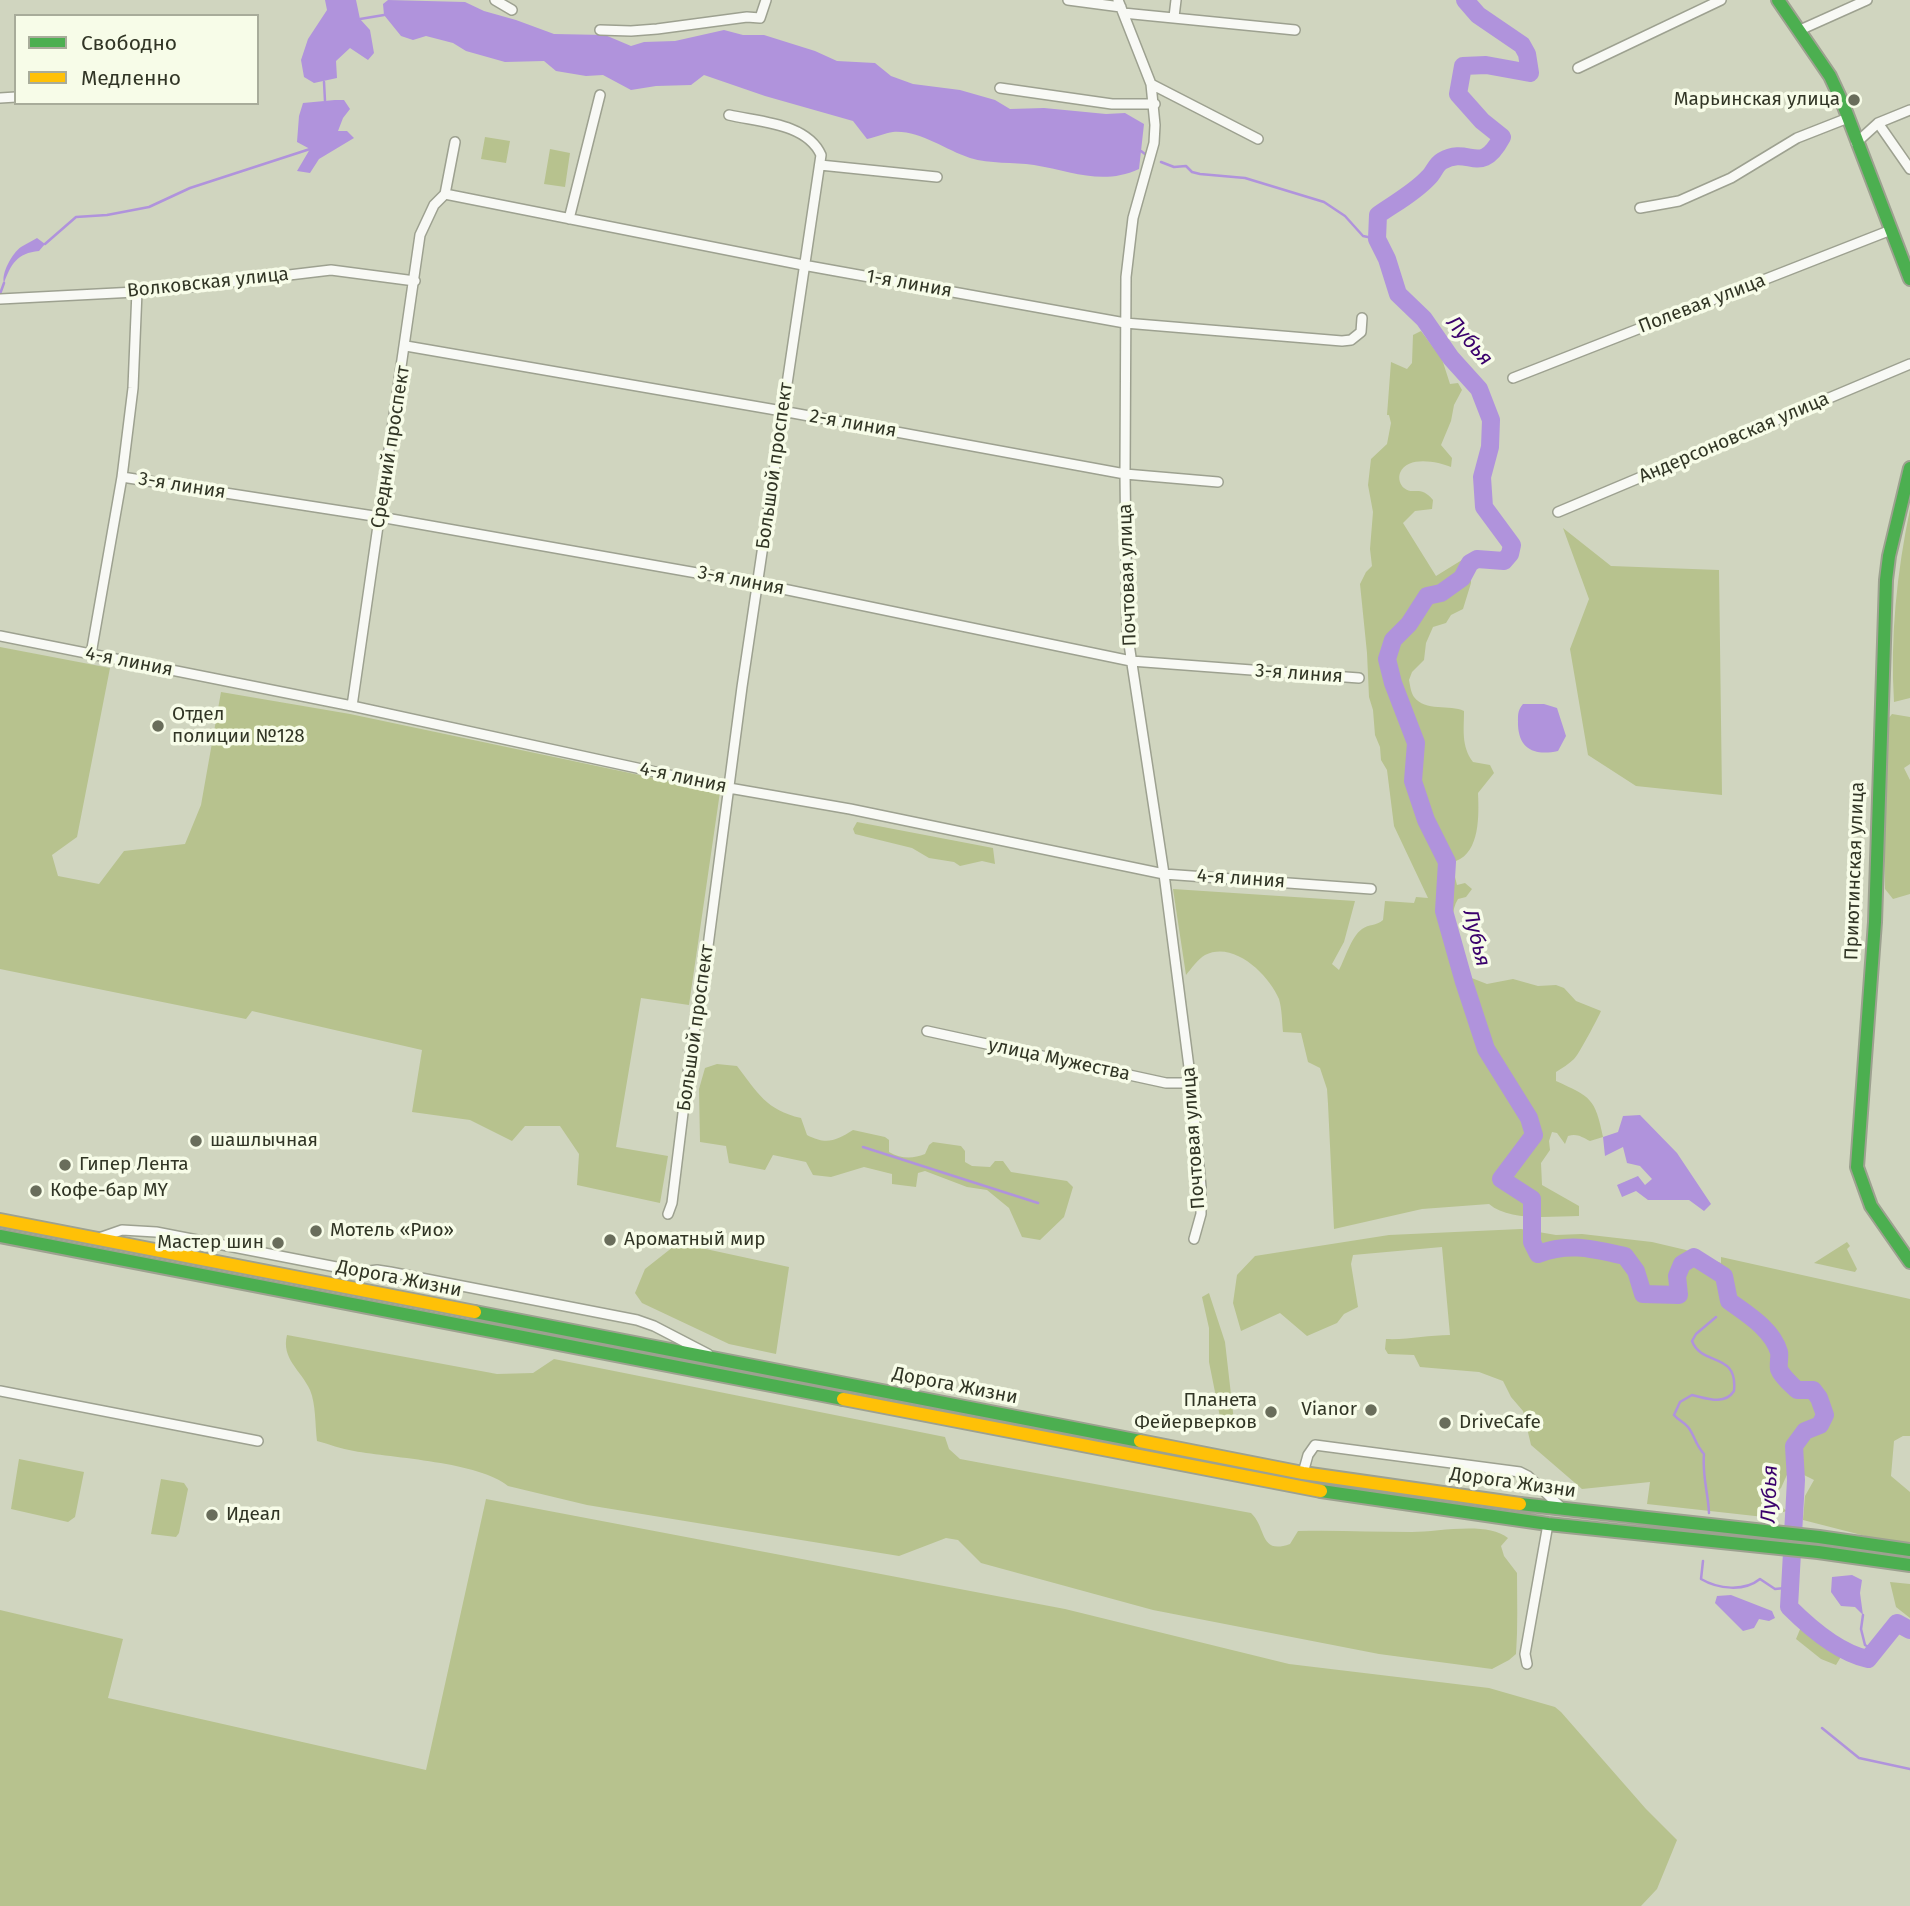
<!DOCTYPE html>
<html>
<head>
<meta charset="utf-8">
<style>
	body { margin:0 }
	#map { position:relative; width:1910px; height:1906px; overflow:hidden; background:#d0d5bf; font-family:"Fira Sans",sans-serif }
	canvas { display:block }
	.legend { position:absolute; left:14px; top:14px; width:245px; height:91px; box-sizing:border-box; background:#f7fce8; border:2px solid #a8ac9a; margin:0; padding:9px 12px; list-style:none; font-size:21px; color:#313525 }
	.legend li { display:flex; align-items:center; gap:14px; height:35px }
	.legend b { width:35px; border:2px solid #a8ac9a }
</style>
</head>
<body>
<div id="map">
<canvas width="1910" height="1906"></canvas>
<ul class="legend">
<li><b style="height:9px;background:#4caf50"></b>Свободно</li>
<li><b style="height:9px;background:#ffc107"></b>Медленно</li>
</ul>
</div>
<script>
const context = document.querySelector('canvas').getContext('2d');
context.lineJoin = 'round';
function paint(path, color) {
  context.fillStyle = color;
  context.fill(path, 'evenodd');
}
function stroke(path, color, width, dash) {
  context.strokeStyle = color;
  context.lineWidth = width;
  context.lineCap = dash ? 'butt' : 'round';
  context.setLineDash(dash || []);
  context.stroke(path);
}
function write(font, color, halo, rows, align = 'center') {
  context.font = font + ' "Fira Sans",sans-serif';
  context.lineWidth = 7;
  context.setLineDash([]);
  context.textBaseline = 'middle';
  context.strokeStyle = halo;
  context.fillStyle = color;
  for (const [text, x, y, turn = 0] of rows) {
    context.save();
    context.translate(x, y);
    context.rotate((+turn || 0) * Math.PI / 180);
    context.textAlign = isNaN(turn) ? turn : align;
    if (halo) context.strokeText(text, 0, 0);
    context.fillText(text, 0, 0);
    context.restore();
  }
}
paint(new Path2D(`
	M485,137L510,141L506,163L481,159Z
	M550,149L570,153L565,187L544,184Z
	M1421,331L1442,359L1450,384L1458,383L1462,390L1454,405L1451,421L1441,445L1452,458L1451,467C1438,462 1408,455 1400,473C1398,478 1400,485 1404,488C1413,496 1420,484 1433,500L1432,509L1415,511L1403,523L1436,576L1470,555L1487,557L1486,563L1477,564L1471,570V583L1463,609L1451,615L1446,623L1433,627L1426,643L1424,660L1412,672L1409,680C1410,685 1411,693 1414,697C1425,712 1450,704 1464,711C1464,729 1461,746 1473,762L1490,765L1494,773L1478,793C1479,815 1480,852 1456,861L1453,869L1457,885L1465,883L1472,889L1466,897L1458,899C1444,921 1463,954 1469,977L1487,984L1513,979L1538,986L1556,985L1564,988L1576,1001L1601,1011C1599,1016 1578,1056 1574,1059C1569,1064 1562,1068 1556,1072V1081C1591,1097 1595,1098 1603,1137L1590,1141C1582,1137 1577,1133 1568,1136L1565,1144L1557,1133L1552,1132L1549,1141L1550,1150L1541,1163L1542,1185L1579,1206V1216C1552,1216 1510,1222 1489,1204L1422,1209L1334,1229L1328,1104L1327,1089L1320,1068L1308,1062L1301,1033L1283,1032C1282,1022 1282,1009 1279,999C1269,975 1234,940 1205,955C1198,959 1191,969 1186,975L1173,889L1355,901L1344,942L1332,964L1339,970C1345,959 1351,937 1362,929C1369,924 1376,926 1383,920L1385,901L1414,903L1416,897L1428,898L1394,826L1387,770L1381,760L1380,747L1375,735L1373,710L1369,697L1367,653L1360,584L1366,572L1372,566L1370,549L1373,512L1368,485L1371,459L1387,444L1391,423L1389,415H1387L1391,362L1407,369L1412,363L1413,335Z
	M1910,509V698L1894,702C1890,637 1897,572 1910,509Z
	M1563,528L1611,566L1719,570L1722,795L1636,786L1588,755L1570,649L1589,599Z
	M0,647L110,668L77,837L52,855L58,876L99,884L124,851L185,844L201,805L221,692L350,714L720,792L689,1005L641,998L616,1147L668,1156L660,1203L577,1185L579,1154L560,1126H525L512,1141L470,1120L412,1112L422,1050L252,1011L246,1019L0,969Z
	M1892,714L1910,717V764L1904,768L1910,780V894L1893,899L1885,889L1884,803L1888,719Z
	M857,822L993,848L995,864L982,861L960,866L954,862L929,858L912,848L855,834L853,829Z
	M717,1064L737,1066C758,1093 766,1110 801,1118L807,1135C826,1145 836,1141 853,1130L885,1137L889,1140V1152C901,1159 913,1159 925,1154L929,1145L933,1142L961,1146L965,1151V1162L972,1166L990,1167L995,1161H1003L1011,1172L1067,1181L1073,1187L1064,1217L1040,1240L1022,1237L1009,1208L987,1190L967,1187L925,1171L918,1173L916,1187L892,1184V1174L864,1167L831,1177L813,1175L806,1162L773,1155L765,1170L729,1163L726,1146L700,1142L699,1089L705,1068Z
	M1521,1229L1556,1235L1582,1234L1652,1242L1686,1250L1721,1263V1257L1910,1299V1436H1903L1894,1441L1891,1476L1910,1492V1544L1881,1540L1803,1520L1805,1496L1814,1480L1790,1468L1781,1488L1774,1494L1758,1491L1787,1511L1764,1517L1647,1504L1650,1482L1582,1489L1531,1445L1523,1411L1511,1397L1503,1381L1479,1372L1420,1367L1414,1355L1388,1354L1385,1349L1386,1339C1408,1340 1428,1335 1450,1335L1442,1247L1353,1255L1351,1264L1358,1307L1344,1314L1337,1323L1307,1336L1280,1313L1241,1331L1233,1303L1237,1275L1255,1256L1389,1235Z
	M1847,1242L1850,1246L1847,1249L1857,1269L1855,1272L1814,1263Z
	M678,1243L789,1267L776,1354L729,1344L642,1303L635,1293L645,1269Z
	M1209,1293L1225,1342L1234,1421L1221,1422L1209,1362V1328L1202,1297Z
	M287,1335L497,1374L533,1373L554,1359L945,1437L949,1449L960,1459L1251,1513C1267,1528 1259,1555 1290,1544L1298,1531C1336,1530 1374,1532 1412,1532C1438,1532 1487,1521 1508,1538L1501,1546L1504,1556L1517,1573C1517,1600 1518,1627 1516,1654L1509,1660L1492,1669L1379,1654L1153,1610L981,1563L958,1540L946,1538L899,1556L587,1505L508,1486C480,1462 393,1458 354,1451C341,1449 329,1444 317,1441C315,1425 316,1404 310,1390C301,1370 281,1359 287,1335Z
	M19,1459L84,1472L75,1517L68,1522L11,1509Z
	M161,1479L184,1483L188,1489L179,1533L176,1537L151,1534Z
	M486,1499L1065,1609L1289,1664L1489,1688L1555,1707L1561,1712L1646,1809L1677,1840L1657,1889L1641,1906H0V1610L123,1639L108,1698L426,1770Z
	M1890,1582L1910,1584V1618L1896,1607Z
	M1801,1627L1842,1655L1836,1665L1821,1659L1796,1639Z`), '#b7c28e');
paint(new Path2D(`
	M325,0H356L360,19L370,30L374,53L368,60L350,48L336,61L337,78L314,83L304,77L301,60L308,39L327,10Z
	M388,0L465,2L484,11L516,20L554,34L605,35L631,46L644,42L675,41L724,30L743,35H764L815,51L837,61L875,63L891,76L913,84L960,90L995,100L1010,109L1044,108L1106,114L1125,113L1144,124L1139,169C1102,186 1072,171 1034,165C1013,162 990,164 970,158C945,150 920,130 893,132C885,133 876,137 867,139L853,121L765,96L704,75L691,85L656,86L631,90L603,75L586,76L556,71L544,61L505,62L466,51L453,43L426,36L413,40L401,36L384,15L383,4Z
	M335,100H344L350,109L343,118L338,131H347L354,138L319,159L310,173L297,171L310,149L297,142L299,116L303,103Z
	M37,238L45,244L39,251C17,253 11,264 4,283C1,274 12,253 21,247C26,244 32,241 37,238Z
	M1523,704H1544L1557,708L1566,736L1558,751C1536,756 1519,750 1518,725C1518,716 1517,711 1523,704Z
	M1640,1115L1677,1153L1711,1204L1704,1211L1689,1200H1648L1636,1191L1622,1197L1617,1185L1638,1176L1645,1185L1652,1179L1640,1166L1627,1163L1623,1147L1605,1156L1603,1137L1618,1132L1623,1116Z
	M1852,1575L1862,1580L1860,1593L1863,1615L1855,1607L1841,1606L1831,1592L1832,1577Z
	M1731,1595L1772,1611L1775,1618L1769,1621L1759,1619L1754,1628L1743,1631L1715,1603L1717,1596Z`), '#b093dc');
stroke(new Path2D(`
	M360,19L384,15
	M324,82L325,101
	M1141,151L1145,154
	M1161,162L1174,167L1186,166L1192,172L1200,174L1245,178L1324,202L1345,216L1363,236L1377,239
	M45,244L76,217L107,215L149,207L190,188L310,149
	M0,294L4,283
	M863,1147L1038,1203
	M1709,1513C1708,1492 1702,1475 1704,1454C1695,1444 1695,1436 1688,1427C1684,1422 1678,1420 1674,1415L1680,1402L1692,1395C1706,1398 1724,1406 1734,1391C1738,1351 1702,1367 1692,1341L1696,1334L1716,1317
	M1703,1561L1701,1579C1718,1589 1744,1592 1760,1579L1775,1589L1785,1588L1791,1592
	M1863,1615L1861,1629L1865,1645L1870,1648L1868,1659
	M1822,1728L1859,1758L1910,1769`), '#b093dc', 2.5);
stroke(new Path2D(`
	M1465,0L1478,15L1522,45L1527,54L1530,73L1486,65L1463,66L1458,94L1482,121L1502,137C1480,178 1470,145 1442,161C1435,165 1434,173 1428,178C1414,193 1395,203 1378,215L1377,239L1387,259L1398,294L1424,319L1451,358L1479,389L1491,420L1490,447L1482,477L1484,507L1512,545L1510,554L1504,561L1477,559L1470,563L1462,578L1441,593L1427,596L1409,624L1393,640L1387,659L1393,683L1416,743L1413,781L1426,820L1447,862L1444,911L1464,982L1486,1049L1529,1118L1534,1135L1501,1179L1532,1199V1242L1538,1254C1570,1242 1593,1249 1625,1256L1636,1271L1643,1294L1679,1295L1677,1276L1682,1264L1694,1257L1724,1276L1729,1301C1747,1314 1772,1329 1779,1352C1780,1357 1778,1364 1779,1369C1782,1377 1791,1384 1797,1390H1813L1819,1398L1825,1415L1820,1425L1805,1431L1794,1446L1796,1480L1789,1607C1809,1627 1839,1653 1868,1659L1897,1623L1910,1630`), '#b093dc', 18);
const street = new Path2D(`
	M495,0L512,10
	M1068,0L1121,7
	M1118,0L1151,84L1155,125L1154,143L1133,218L1126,277L1125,474L1127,631L1164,874L1190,1075L1201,1187V1214L1194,1239
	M1123,13L1295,30
	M1174,17L1176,0
	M600,30L631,31L657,29L747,17L760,18L766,0
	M1800,30L1867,0
	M1578,68L1721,0
	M1151,84L1258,139
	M1000,88L1112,104H1155
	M0,98L16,97
	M1878,123L1910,169
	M1856,143L1878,123L1910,110
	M820,165L937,177
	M445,194L803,265L1125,323L1342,341L1351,340L1361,332L1362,318
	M445,194L455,142
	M1640,208L1679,201L1731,178L1797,138L1848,118
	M569,219L600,95
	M0,299L155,291L331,270L415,281
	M406,346L782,411L1125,474L1218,482
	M1513,378L1891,230
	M122,477L380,517L759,584L1131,661L1359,678
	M1558,512L1910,364
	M0,636L352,706L729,788L850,809L1164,874L1371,889
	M91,654L122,477L133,388L137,291
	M352,706L420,235L434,205L445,194
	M927,1031L1166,1083H1191
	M668,1214L672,1203L690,1056L705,969L742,687L821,155C807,123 759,122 729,115
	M99,1238L122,1230L156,1232L362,1272L377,1270L390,1272L637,1320L654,1326L708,1354
	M0,1391L258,1441
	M1303,1473L1308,1455L1315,1445L1520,1472L1528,1476L1563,1509
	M1527,1664L1525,1654L1548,1524`);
const fast = new Path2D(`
	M1778,0L1830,76L1843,104L1910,279
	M1910,468L1889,556L1886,580L1875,922L1857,1167L1871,1206L1910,1262
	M0,1236L843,1399
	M475,1312L1140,1441
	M1321,1491L1548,1524L1818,1552L1910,1565
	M1520,1504L1819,1537L1910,1550`);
const slow = new Path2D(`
	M0,1220L475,1312
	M843,1399L1321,1491
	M1140,1441L1303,1473L1520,1504`);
stroke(street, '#9da190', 12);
stroke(fast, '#9da190', 16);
stroke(slow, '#9da190', 16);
stroke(street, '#f8f9f5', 9);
stroke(fast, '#4caf50', 12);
stroke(slow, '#ffc107', 12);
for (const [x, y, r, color] of [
	[1854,100,7,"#696d5b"],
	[158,726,7,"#696d5b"],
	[196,1141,7,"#696d5b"],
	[65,1165,7,"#696d5b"],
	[36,1191,7,"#696d5b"],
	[316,1231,7,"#696d5b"],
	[610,1240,7,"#696d5b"],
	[278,1243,7,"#696d5b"],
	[1371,1410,7,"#696d5b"],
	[1271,1412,7,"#696d5b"],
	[1445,1423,7,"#696d5b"],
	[212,1515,7,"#696d5b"]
]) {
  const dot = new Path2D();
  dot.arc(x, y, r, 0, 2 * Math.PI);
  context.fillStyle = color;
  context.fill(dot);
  stroke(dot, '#f7fce8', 2.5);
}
write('19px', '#313525', '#f7fce8', [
	["Марьинская улица",1840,100,"right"],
	["Отдел",172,715],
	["полиции №128",172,737],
	["шашлычная",210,1141],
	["Гипер Лента",79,1165],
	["Кофе-бар MY",50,1191],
	["Мотель «Рио»",330,1231],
	["Ароматный мир",624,1240],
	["Мастер шин",264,1243,"right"],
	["Планета",1257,1401,"right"],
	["Фейерверков",1257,1423,"right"],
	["Vianor",1357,1410,"right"],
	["DriveCafe",1459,1423],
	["Идеал",226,1515]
], 'left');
write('19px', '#313525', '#f7fce8', [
	["Волковская улица",208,283,-6],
	["1-я линия",909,284,10],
	["Полевая улица",1702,304,-21],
	["2-я линия",853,424,10],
	["Андерсоновская улица",1734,438,-23],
	["Средний проспект",391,447,-81],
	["Большой проспект",775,466,-82],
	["3-я линия",182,486,9],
	["Почтовая улица",1128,575,-92],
	["3-я линия",741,581,11],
	["4-я линия",129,662,11],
	["3-я линия",1299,674,4],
	["4-я линия",683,778,12],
	["Приютинская улица",1855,871,-88],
	["4-я линия",1241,879,4],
	["Большой проспект",696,1028,-82],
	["улица Мужества",1059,1060,12],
	["Почтовая улица",1194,1138,-94],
	["Дорога Жизни",399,1279,11],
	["Дорога Жизни",955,1386,11],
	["Дорога Жизни",1513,1483,8]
]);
write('italic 21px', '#3a006c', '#f7fce8', [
	["Лубья",1469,341,49],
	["Лубья",1476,938,76],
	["Лубья",1770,1494,-88]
]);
</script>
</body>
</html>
